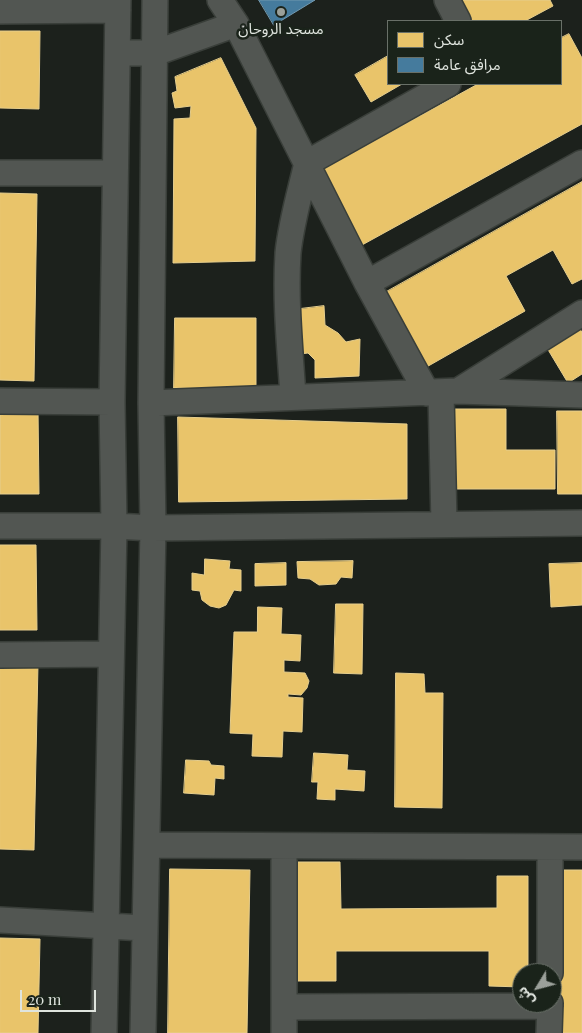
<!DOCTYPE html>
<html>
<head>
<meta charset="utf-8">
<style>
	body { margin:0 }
	#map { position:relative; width:582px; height:1033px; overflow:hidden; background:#1c211c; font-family:"Playfair Display","Noto Sans Arabic",serif }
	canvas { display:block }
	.legend { position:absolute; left:387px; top:20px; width:175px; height:65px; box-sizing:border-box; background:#1a231a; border:1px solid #697068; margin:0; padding:6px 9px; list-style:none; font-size:15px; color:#dfe4de }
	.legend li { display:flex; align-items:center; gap:10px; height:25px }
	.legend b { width:25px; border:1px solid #697068 }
	.north { position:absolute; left:512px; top:963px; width:50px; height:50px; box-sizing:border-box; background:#1a231a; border:1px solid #697068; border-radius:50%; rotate:233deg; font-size:14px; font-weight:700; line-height:20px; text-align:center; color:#dfe4de }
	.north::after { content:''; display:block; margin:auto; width:18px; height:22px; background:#9ba09a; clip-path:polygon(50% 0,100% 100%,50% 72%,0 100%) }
	.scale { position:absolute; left:20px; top:990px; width:76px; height:22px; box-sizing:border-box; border:2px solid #dfe4de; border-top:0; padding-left:6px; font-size:15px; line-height:18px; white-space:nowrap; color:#dfe4de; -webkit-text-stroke:4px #1a231a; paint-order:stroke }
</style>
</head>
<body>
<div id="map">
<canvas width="582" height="1033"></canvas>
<ul class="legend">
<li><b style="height:14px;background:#e9c46a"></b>سكن</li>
<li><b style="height:14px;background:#457b9d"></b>مرافق عامة</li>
</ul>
<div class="north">ش</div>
<div class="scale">20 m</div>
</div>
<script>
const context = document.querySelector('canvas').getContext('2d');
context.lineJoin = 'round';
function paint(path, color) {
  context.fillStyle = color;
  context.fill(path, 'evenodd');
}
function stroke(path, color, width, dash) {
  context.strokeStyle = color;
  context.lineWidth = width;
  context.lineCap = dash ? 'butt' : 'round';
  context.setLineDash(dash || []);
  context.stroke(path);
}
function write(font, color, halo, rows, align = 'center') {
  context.font = font + ' "Playfair Display","Noto Sans Arabic",serif';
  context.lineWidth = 5;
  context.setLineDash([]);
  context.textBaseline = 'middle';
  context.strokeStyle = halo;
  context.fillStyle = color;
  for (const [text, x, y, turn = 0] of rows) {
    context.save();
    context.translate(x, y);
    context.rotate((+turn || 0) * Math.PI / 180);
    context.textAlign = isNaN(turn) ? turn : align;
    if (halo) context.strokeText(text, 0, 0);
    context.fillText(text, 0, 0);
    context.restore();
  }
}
const homes = new Path2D(`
	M451,0H550L553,6L525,21H463Z
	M0,31H40L39,109L0,108Z
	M569,34L582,58V124L362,245L321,170L478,84H561V38Z
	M388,56V84H402L371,102L355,75Z
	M221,58L256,128L255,261L173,263L174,119L190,118L191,106L175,108L172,93L177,91L175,77Z
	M582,182V279L572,284L553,250L506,276L525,311L423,369L381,295Z
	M0,193L37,194L34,381L0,380Z
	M324,306L325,325L338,333L346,342L360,339L359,376L315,378V360L308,353L292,355V310Z
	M175,318H256V390L174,388Z
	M579,328L582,332V374L568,383L547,348Z
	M38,409L39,494H0V410Z
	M446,409H506V450H555V489H446Z
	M557,411H582V494H558Z
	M178,417L407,424V499L179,502Z
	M0,545H36L37,630H0Z
	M205,559L230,561L229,569L241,570V591L234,590L226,605L219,608L210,606L202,600L200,591L192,590V573L204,575Z
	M353,561L352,578L341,577L336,584L319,585L310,579L298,578L297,562Z
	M286,563V585L255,586V564Z
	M582,563V605L551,607L549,564Z
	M336,604H363L362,674L334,673Z
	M258,607L282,608L281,634L301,635L300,661L284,660V672L305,673L309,681L307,688L301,695L288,694V697L303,698L302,732L283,731L282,757L252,756L253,734L230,733L234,632H257Z
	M0,663L38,664L34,850L0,849Z
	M396,673L424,674L425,693H443L442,808L395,807Z
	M314,753L348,755L347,770L365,771L364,791L335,789V800L317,799L318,782H312Z
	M186,760L209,761L211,765L224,766V779L215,778L214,795L184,793Z
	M297,862H340L341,909L497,908V876H528V973H522V987L489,986V951H336V981H298Z
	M170,869L250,870L247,1033H168Z
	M556,870H582V1033H555Z
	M0,938L40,939L38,1033H0Z`);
paint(homes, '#e9c46a');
stroke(homes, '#e6ce8d', 1);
const public = new Path2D(`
	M259,0H315L274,25Z`);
paint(public, '#457b9d');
stroke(public, '#739ab0', 1);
const minor = new Path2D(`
	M220,0L236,24L367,283L427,393
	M447,0L458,21
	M0,11L118,10
	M118,53H155L236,24
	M0,173H114
	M367,283L582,163
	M458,391L582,313
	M441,393L444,523
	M293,396C290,349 285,301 288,253C291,223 300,193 307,163L448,84
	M0,401L112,402
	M151,403L458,391L582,395
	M0,526H114L153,528L582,523
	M0,655L110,654
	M148,845L582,847
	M0,920L144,928
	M550,973V847
	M284,1007L550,1006
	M104,1033L114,526L112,402L118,0
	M143,1033L153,528L151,403L155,0
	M284,1033V846
	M549,1033L550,1003`);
stroke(minor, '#393e39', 28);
stroke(minor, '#525652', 25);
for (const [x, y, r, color] of [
	[281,12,5,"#9ba09a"]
]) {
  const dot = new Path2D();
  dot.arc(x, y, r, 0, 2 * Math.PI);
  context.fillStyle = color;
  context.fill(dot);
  stroke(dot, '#1a231a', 2);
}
write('15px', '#dfe4de', '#1a231a', [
	["مسجد الروحان",281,29]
]);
</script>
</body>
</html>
